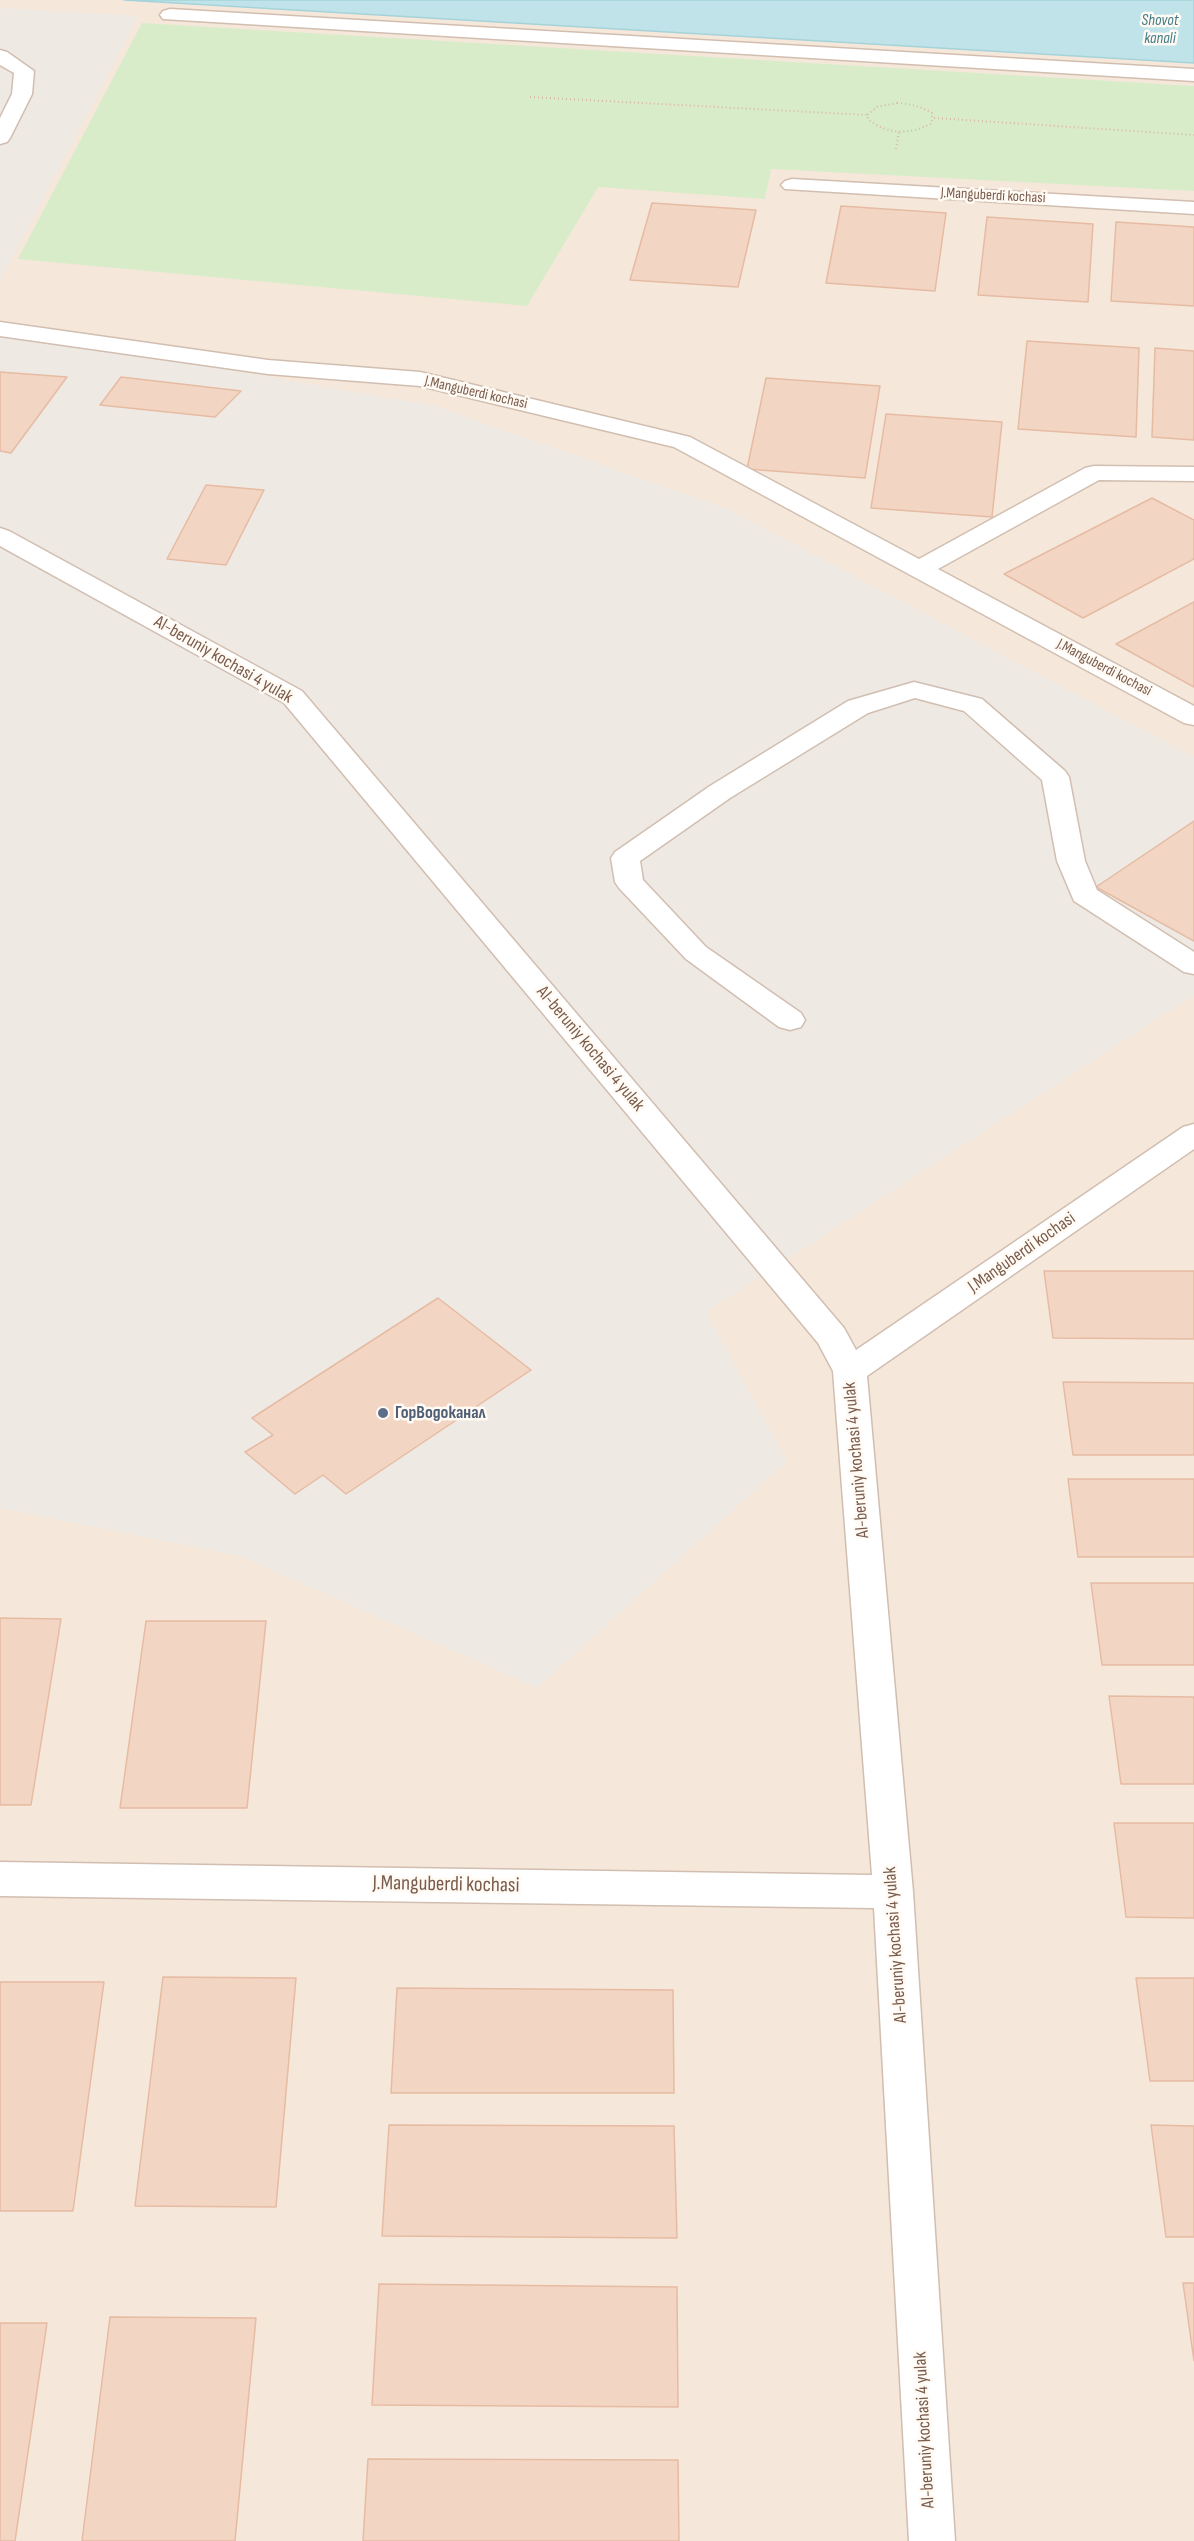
<!DOCTYPE html>
<html>
<head>
<meta charset="utf-8">
<style>
	body { margin:0 }
	canvas { display:block; background:#fdf6ec }
</style>
</head>
<body>
<canvas width="1194" height="2541"></canvas>
<script>
const context = document.querySelector('canvas').getContext('2d');
context.lineJoin = 'round';
function paint(path, color) {
  context.fillStyle = color;
  context.fill(path, 'evenodd');
}
function stroke(path, color, width, dash) {
  context.strokeStyle = color;
  context.lineWidth = width;
  context.lineCap = dash ? 'butt' : 'round';
  context.setLineDash(dash || []);
  context.stroke(path);
}
function write(font, color, halo, rows, align = 'center') {
  context.font = font + ' "Sofia Sans Condensed",sans-serif';
  context.lineWidth = 5;
  context.setLineDash([]);
  context.textBaseline = 'middle';
  context.strokeStyle = halo;
  context.fillStyle = color;
  for (const [text, x, y, turn = 0] of rows) {
    context.save();
    context.translate(x, y);
    context.rotate((+turn || 0) * Math.PI / 180);
    context.textAlign = isNaN(turn) ? turn : align;
    if (halo) context.strokeText(text, 0, 0);
    context.fillText(text, 0, 0);
    context.restore();
  }
}
paint(new Path2D(`
	M0,0H1194V2541H0Z`), '#f5e8da');
paint(new Path2D(`
	M0,8L139,16L0,281Z
	M0,330L435,406L730,510L1194,757V995L706,1312L787,1461L537,1688L240,1556L0,1508Z`), '#efe9e4');
paint(new Path2D(`
	M142,23L1194,86V191L771,169L765,199L598,187L527,306L18,259Z`), '#d8ecc9');
const water = new Path2D(`
	M124,0H1194V63Z`);
paint(water, '#bfe3e8');
stroke(water, '#a5d3da', 1.5);
const building = new Path2D(`
	M652,203L756,210L738,287L630,280Z
	M841,206L946,213L935,291L826,283Z
	M987,217L1093,224L1088,302L978,295Z
	M1116,222L1194,227V306L1111,301Z
	M1027,341L1139,348L1136,437L1018,429Z
	M1155,348L1194,351V440L1152,437Z
	M0,372L67,377L11,453L0,451Z
	M121,377L241,391L215,417L100,405Z
	M766,378L880,386L865,478L747,469Z
	M886,414L1002,422L992,517L871,508Z
	M206,485L264,490L226,565L167,559Z
	M1152,498L1194,520V559L1083,618L1004,574Z
	M1194,602V687L1116,644Z
	M1194,821V941L1096,887Z
	M1044,1271H1194V1339L1053,1338Z
	M438,1298L531,1370L346,1494L323,1475L295,1494L245,1452L273,1435L252,1418Z
	M1063,1382L1194,1383V1455H1073Z
	M1068,1479H1194V1557H1078Z
	M1091,1583H1194V1665H1102Z
	M0,1618L61,1619L31,1805H0Z
	M146,1621H266L247,1808H120Z
	M1109,1696L1194,1697V1784H1121Z
	M1114,1823H1194V1918L1126,1917Z
	M163,1977L296,1978L276,2207L135,2206Z
	M1136,1978H1194V2081H1150Z
	M0,1982H104L73,2211H0Z
	M397,1988L673,1990L674,2093H391Z
	M389,2125L674,2126L677,2238L382,2236Z
	M1151,2125L1194,2126V2237H1166Z
	M1183,2283H1194V2361Z
	M379,2284L677,2287L678,2407L372,2405Z
	M110,2317L256,2318L235,2541H82Z
	M0,2323H47L15,2541H0Z
	M368,2459L678,2460L679,2541H363Z`);
paint(building, '#f3d5c3');
stroke(building, '#e6bba3', 1.5);
const minor = new Path2D(`
	M170,9L1194,69V81L163,19L160,15L163,11Z
	M0,50L7,52L34,71L32,94L10,138L7,142L0,144V118L12,94L14,73L0,65Z
	M792,179L1194,202V214L785,189L781,185L785,181Z
	M0,322L268,360L420,372L690,437L919,559L1085,468L1094,466L1194,467V481L1099,480L938,569L1194,706V725L1184,723L674,447L420,386L268,374L0,336Z
	M0,528L9,531L302,691L844,1328L856,1350L1183,1127L1194,1124V1149L867,1376L913,1892L955,2541H909L874,1908L0,1896V1862L872,1875L833,1371L818,1343L284,703L0,546Z
	M914,682L982,699L1065,771L1069,777L1085,861L1097,890L1194,952V974L1184,972L1074,901L1057,861L1042,780L964,711L915,698L868,713L730,798L640,861L643,880L706,947L801,1013L805,1020L801,1027L790,1030L779,1027L686,959L619,888L615,882L611,858L615,852L710,786L848,701Z`);
stroke(minor, '#d1beb0', 3);
stroke(new Path2D(`
	M530,97L867,115
	M897,103C910,104 921,106 932,113V123C911,135 887,135 868,119L867,115L877,107Z
	M934,118L1194,135
	M896,149L899,132`), '#d9b8a5', 2, [1, 3]);
paint(minor, '#fff');
for (const [x, y, r, color] of [
	[383,1413,6,"#5c6f8a"]
]) {
  const dot = new Path2D();
  dot.arc(x, y, r, 0, 2 * Math.PI);
  context.fillStyle = color;
  context.fill(dot);
  stroke(dot, '#fffaf3', 2);
}
write('15px', '#7a5c4d', '#fffaf3', [
	["J.Manguberdi kochasi",993,196,3],
	["J.Manguberdi kochasi",476,393,13],
	["J.Manguberdi kochasi",1104,668,28]
]);
write('italic 16px', '#437c86', '#fffaf3', [
	["Shovot",1160,21],
	["kanali",1160,39]
]);
write('18px', '#7a5c4d', '#fffaf3', [
	["Al-beruniy kochasi 4 yulak",223,660,30],
	["Al-beruniy kochasi 4 yulak",590,1049,50],
	["J.Manguberdi kochasi",1022,1253,-35],
	["Al-beruniy kochasi 4 yulak",857,1460,-95],
	["Al-beruniy kochasi 4 yulak",896,1945,-94],
	["Al-beruniy kochasi 4 yulak",925,2430,-93]
]);
write('bold 18px', '#4e5e75', '#fffaf3', [
	["ГорВодоканал",395,1413]
], 'left');
write('21px', '#7a5c4d', '#fffaf3', [
	["J.Manguberdi kochasi",446,1885,1]
]);
</script>
</body>
</html>
